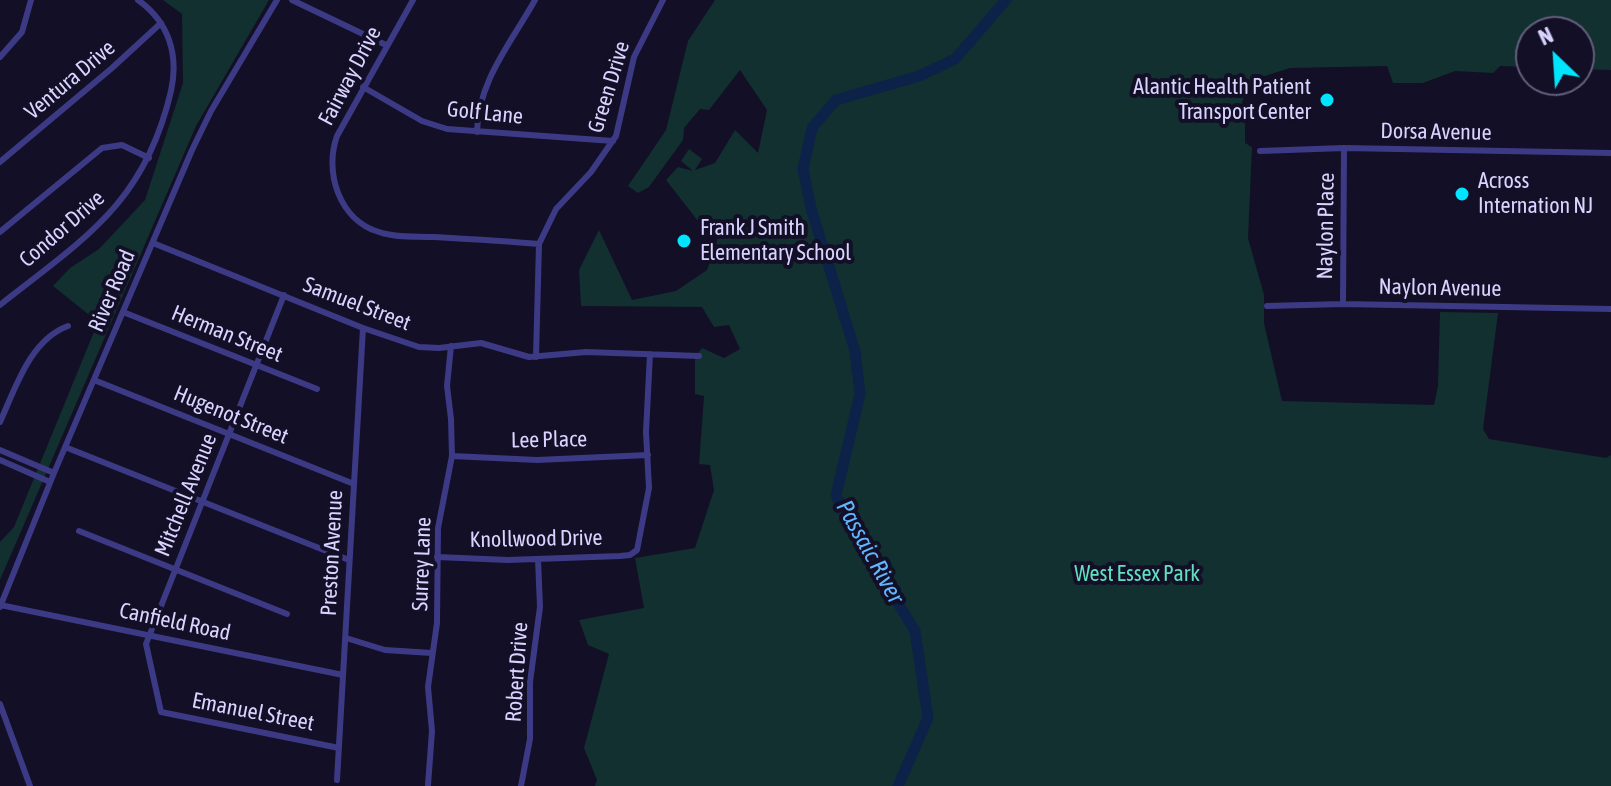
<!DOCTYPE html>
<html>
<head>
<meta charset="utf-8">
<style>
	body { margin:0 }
	#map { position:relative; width:1611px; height:786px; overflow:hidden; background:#130f26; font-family:"Asap Condensed",sans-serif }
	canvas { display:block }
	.north { position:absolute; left:1515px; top:16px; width:80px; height:80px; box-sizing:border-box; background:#130f26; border:2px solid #625e7d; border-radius:50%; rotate:335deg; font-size:22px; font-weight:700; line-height:32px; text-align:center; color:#d9d4ff }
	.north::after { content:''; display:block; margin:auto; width:28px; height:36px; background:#00e5ff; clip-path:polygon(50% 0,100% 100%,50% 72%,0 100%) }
</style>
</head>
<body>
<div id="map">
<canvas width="1611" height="786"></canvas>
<div class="north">N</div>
</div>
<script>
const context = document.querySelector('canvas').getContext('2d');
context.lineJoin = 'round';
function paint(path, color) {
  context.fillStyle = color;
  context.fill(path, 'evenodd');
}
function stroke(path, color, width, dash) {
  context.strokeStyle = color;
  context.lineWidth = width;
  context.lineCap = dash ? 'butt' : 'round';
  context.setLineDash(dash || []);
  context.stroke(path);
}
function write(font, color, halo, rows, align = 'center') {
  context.font = font + ' "Asap Condensed",sans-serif';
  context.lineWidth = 8;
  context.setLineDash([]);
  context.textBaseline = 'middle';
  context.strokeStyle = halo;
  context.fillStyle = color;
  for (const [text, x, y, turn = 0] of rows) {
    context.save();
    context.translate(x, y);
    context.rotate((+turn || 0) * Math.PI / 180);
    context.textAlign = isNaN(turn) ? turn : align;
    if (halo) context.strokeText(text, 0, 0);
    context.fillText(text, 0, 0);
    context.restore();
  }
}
paint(new Path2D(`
	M163,0H269L196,126L0,580V542L14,527L98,322L53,286L70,268L99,249L145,200L183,83L182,14Z
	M715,0H1611V70L1579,69V32H1531V67L1500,66L1493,73L1455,71L1423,83H1393L1387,66L1290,68L1249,81L1242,103L1245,108V143L1252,147L1248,238L1264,295V323L1282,401L1434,405L1438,386L1440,312L1498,313L1483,429L1489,439L1606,458L1611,455V786H595L597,780L584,748L609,654L588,645L579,620L644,608L635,558L695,548L714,490L710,465L699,464L704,396L695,394V357L702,348L724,358L740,349L729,325L714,327L702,307L581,306L579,270L599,230L632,300L676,291L707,270L720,231L698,221L666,180L678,167L693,171L681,161L689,149L702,159L695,170L715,163L735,130L758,153L767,110L740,70L709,110L700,109L684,128L683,140L649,187L638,193L628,186L666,130L688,41Z`), '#12302f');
stroke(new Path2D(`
	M898,786L928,718L915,631L847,519L836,495L860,394L855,351L811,208L803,169L812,128L836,100L919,76L955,59L1006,0`), '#0c2248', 11);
stroke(new Path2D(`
	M292,0L386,45
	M413,0L337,136C324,172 339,220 379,232C396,238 416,236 434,237C469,239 504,241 539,244
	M0,57L22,32L31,0
	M363,87L422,121L447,129L613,141
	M477,132C478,81 511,43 535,0
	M1260,151L1344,148L1611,153
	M0,162L112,68L161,23
	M0,232L102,148L122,145L149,158
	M153,243L363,328L419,347L439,348L481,343L529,357L586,352L699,356
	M284,295L146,644L161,712L339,748
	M1343,304L1344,148
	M0,305C85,238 145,203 171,91C179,55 169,22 138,0
	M1267,306L1343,304L1611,309
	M123,312L317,389
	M536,357L539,244L556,209L591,172L616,136L634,57L663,0
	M94,380L354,484
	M0,422C16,387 30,340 68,326
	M65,447L349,560
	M0,450L54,473
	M452,456L537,460L648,455
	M0,460L50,482
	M79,531L287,614
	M437,557L508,560L620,556L630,555L637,550L649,488L646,432L650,354
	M0,605L343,675
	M0,607L54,473L192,150L211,111L277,0
	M346,638L385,650L432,653
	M0,704L30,786
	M337,780L363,328
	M428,785L432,731L428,687L437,623L438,528L452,456L451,419L447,386L451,346
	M521,786L530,739V682L540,607L538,559`), '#3d3a85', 6);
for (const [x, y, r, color] of [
	[1327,100,8,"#00e5ff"],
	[1462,194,8,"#00e5ff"],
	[684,241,8,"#00e5ff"]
]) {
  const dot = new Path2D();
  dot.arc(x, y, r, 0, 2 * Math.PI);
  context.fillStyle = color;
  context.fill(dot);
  stroke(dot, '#130f26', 3);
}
write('22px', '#d9d4ff', '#130f26', [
	["Fairway Drive",350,76,-62],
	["Ventura Drive",70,80,-40],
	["Green Drive",609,87,-73],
	["Golf Lane",485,113,6],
	["Dorsa Avenue",1436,132,1],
	["Naylon Place",1326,226,-89],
	["Condor Drive",62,229,-41],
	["Naylon Avenue",1440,288,1],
	["River Road",112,291,-67],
	["Samuel Street",357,304,21],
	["Herman Street",227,334,22],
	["Hugenot Street",231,415,22],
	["Lee Place",549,440,-1],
	["Mitchell Avenue",186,495,-68],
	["Knollwood Drive",536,539,-1],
	["Preston Avenue",332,553,-87],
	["Surrey Lane",422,564,-88],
	["Canfield Road",175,622,12],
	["Robert Drive",517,672,-86],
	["Emanuel Street",253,712,11]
]);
write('22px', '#d9d4ff', '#130f26', [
	["Alantic Health Patient",1311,87,"right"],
	["Transport Center",1311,112,"right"],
	["Across",1478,181],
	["Internation NJ",1478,206],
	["Frank J Smith",700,228],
	["Elementary School",700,253]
], 'left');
write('22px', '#5fe0c0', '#130f26', [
	["West Essex Park",1137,574]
]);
write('italic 24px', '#62b6ff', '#130f26', [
	["Passaic River",870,552,61]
]);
</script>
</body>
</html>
